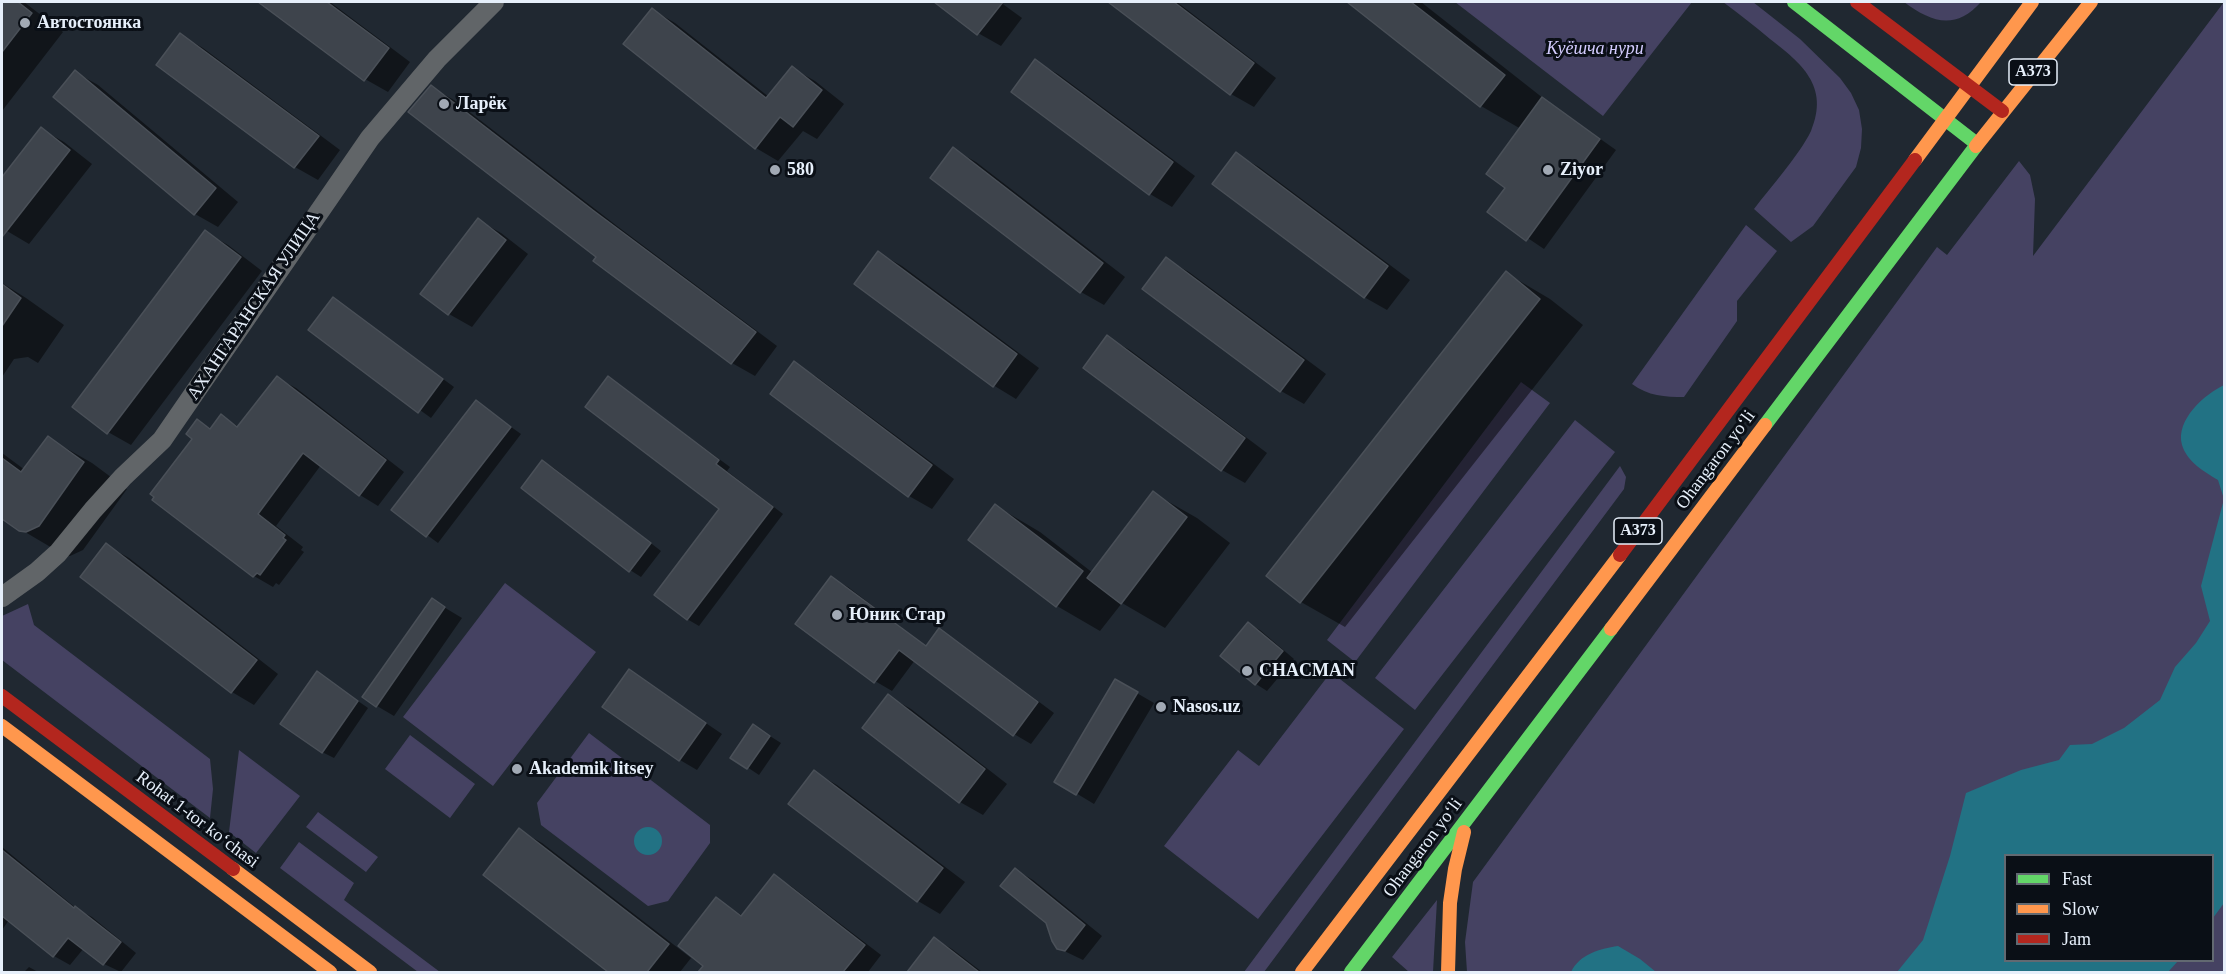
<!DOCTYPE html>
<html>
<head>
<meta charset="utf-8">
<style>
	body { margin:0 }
	#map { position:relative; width:2226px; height:974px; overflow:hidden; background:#202831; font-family:"Times New Roman",serif }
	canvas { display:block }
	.frame { position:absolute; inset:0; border:3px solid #e6effa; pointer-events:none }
	.legend { position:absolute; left:2004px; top:854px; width:210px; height:108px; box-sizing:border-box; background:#0a0f16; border:2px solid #626971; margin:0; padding:8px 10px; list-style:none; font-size:18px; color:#e6effa }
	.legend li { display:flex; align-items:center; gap:12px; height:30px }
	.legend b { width:30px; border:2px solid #626971 }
</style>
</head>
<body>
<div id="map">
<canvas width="2226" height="974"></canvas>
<div class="frame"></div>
<ul class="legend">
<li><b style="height:8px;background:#63d668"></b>Fast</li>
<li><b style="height:8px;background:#ff974d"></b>Slow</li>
<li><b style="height:8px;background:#b3261e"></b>Jam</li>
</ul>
</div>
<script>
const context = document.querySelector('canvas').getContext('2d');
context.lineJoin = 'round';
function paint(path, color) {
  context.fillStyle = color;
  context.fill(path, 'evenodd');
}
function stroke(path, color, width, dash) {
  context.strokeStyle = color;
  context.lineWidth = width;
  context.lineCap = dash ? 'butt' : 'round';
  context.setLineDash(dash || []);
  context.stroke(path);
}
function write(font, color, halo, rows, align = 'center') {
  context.font = font + ' "Times New Roman",serif';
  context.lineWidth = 6;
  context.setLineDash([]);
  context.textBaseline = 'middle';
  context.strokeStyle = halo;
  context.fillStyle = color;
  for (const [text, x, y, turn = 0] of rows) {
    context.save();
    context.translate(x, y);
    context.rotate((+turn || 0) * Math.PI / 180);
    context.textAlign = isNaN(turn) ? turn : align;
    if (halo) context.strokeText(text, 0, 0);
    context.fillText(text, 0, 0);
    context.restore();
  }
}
paint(new Path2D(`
	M1455,2H1692L1603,116Z
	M1723,2H1753L1800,39L1840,78L1851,93L1859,110L1862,129L1861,148L1856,167L1813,226L1791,242L1754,209C1770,188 1800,154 1811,131C1830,86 1801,63 1770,39C1755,26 1739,14 1723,2Z
	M1904,2H1981C1955,31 1931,22 1904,2Z
	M2224,2V972H1467L1465,942L1473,882L1937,247L1947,255L2019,161L2030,175L2035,199L2033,256ZM2006,856H2212V960H2006Z
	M1746,225L1777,251L1737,301V321L1684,397C1665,397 1648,396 1632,384Z
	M1521,382L1550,403L1355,662L1327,640Z
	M1575,420L1615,452L1415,710L1375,678Z
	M1620,466L1626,477L1624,489L1264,972H1244Z
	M505,583L596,652L493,786L403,717Z
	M28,604L34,625L210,759L213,789L210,818L2,660V616Z
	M1331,672L1404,729L1258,919L1164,846L1238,750L1259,766Z
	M589,733L710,825V843L668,901L648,906L541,825L537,803Z
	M410,735L475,784L450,818L385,769Z
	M239,750L300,796L256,853L229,832Z
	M318,812L378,857L366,872L306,827Z
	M299,842L354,883L344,900L440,972H418L280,868Z
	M1437,900L1433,972H1409L1392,957Z`), '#454262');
paint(new Path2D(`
	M2224,385V903L2213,918L2212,856H2006V960L2178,961L2168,972H1897L1923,940L1950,856L1966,793L2021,770L2059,760L2070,745L2092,744L2124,728L2160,700L2175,667L2196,643L2210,621L2201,586L2224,499L2218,480C2205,472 2187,462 2182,445C2175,420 2205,394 2224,385Z
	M634 841a14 14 0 1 1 28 0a14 14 0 1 1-28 0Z
	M1618,946L1640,959L1656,972H1571C1580,954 1599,949 1618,946Z`), '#227284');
paint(new Path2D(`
	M2,2H24L63,32L2,111Z
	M261,2H330L410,62L388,92L365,79Z
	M936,2H1000L1022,18L1001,46L978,33Z
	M1111,2H1177L1276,78L1254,107L1231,94Z
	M1349,2H1421L1548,102L1616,150L1544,249L1489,212L1507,187L1521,129L1481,106Z
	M653,10L675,23L769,97L792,68L815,81L844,104L817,139L803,131L778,161L756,148L625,44Z
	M181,35L203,48L340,150L318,180L295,167L158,65Z
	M1035,61L1058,74L1195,176L1172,207L1150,194Z
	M75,72L98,85L238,202L218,227L195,214L55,97Z
	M431,87L454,100L617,226L777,346L755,376L732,363L595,261L598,257Z
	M41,129L64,142L92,164L29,244L2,228V179Z
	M953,149L976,162L1125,277L1104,305L1081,292L932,177Z
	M1236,154L1259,167L1410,280L1387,310L1364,297Z
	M478,220L501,233L528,254L472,327L449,314L422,294Z
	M205,232L228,245L262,271L131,445L108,432Z
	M879,253L902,266L1039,368L1016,399L993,385Z
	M1166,259L1189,272L1326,374L1304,404L1281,391L1144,289Z
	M1506,273L1550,299L1583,325L1345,627L1301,602Z
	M2,283L26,298L64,325L38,363L28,357L14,359L2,377Z
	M333,298L454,387L431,418L310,330Z
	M1107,337L1130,350L1267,453L1245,483L1222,470L1085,367Z
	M794,363L817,377L954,479L932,509L909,496L772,394Z
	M277,378L296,388L404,472L378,506L360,495L321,465L276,526L303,547L301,550L304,552L279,585L276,583L273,587L254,576L154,500L194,438L197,421L212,429L222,416L239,427Z
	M609,378L730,467L727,471L783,514L699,626L687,619L722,509Z
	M476,402L521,434L438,543L393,510Z
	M48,438L92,463L127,489L83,550L70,556L64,555L20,529L2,516V453L25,470Z
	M543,461L554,468L661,551L641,577L630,570Z
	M1153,493L1197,518L1230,543L1165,628L1122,603L1100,631L1057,606L996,506L1040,532L1093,573Z
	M106,545L129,558L278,674L254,705L232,692Z
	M831,578L848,587L927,647L940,630L956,640L1054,713L1031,744L1014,734L915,660L892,691L875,681L797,624Z
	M432,600L462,618L394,716L377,706Z
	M1249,624L1260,630L1294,659L1267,691L1256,684L1222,655Z
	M629,671L722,734L697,770L680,760Z
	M328,680L368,708L334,758L322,752Z
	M1116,681L1154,703L1094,804L1056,781Z
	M888,696L911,709L1007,784L983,815L960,802Z
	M754,726L781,743L759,775L732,757Z
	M814,772L837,785L965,882L940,914L918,901Z
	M519,830L542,843L691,958L680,972H611L485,875Z
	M2,847L77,909L92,917L136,953L121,972L104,964L84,948L70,965L54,956L9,920L2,930Z
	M1016,870L1033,880L1102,936L1083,960L1058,948L1047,922Z
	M774,876L791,886L881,955L868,972H700L705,965L716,899L743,916Z
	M935,939L952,949L982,972H909Z
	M29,967L38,972H24Z`), '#0007');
const building = new Path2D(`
	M2,2H18L32,13L2,52Z
	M258,2H327L389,48L364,81Z
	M934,2H1003L977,35Z
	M1108,2H1174L1254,63L1230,95Z
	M1347,2H1411L1505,75L1480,107Z
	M652,8L766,98L792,66L822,90L793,127L780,117L755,149L623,44Z
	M180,33L319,136L294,168L156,65Z
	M1035,59L1173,162L1149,195L1011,92Z
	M75,70L216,188L194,215L53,97Z
	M431,85L594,211L756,332L731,364L593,261L596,257L408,112Z
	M1542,97L1600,139L1526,241L1487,212L1505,188L1486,174Z
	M41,127L70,150L2,237V177Z
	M953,147L1103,263L1080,293L930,178Z
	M1236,152L1388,266L1364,298L1212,184Z
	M478,218L506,240L448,315L420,294Z
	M205,230L241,257L107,434L72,407Z
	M878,251L1017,354L993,387L854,284Z
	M1166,257L1304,360L1280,392L1142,289Z
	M1506,271L1540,299L1300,603L1266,576Z
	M2,284L21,298L2,326Z
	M333,297L443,379L418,413L308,330Z
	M1107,335L1245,438L1221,471L1083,368Z
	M794,361L932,465L908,497L770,394Z
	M277,376L386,460L359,496L303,453L258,514L285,535L283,538L286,540L260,575L257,573L253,577L152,500L154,497L150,494L192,439L186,434L197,419L210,429L221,414L237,427Z
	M608,376L719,460L716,464L773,507L687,620L654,595L719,509L585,407Z
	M476,400L511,427L426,537L391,510Z
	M48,436L84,462L39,526L26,532L19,531L2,519V458L21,472Z
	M542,460L651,543L629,572L521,488Z
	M1153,491L1187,517L1121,604L1087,578Z
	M995,504L1083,571L1056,607L968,540Z
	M106,543L257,660L231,693L80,577Z
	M831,576L926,646L939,628L1038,702L1013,736L899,650L874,683L795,624Z
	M432,598L445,607L376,707L362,697Z
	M1248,622L1283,651L1255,685L1220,656Z
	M629,669L706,723L679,761L602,707Z
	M317,671L358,701L322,753L280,724Z
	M1115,679L1138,692L1076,795L1054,782Z
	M888,694L985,769L959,803L862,728Z
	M753,724L770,736L747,769L730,758Z
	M814,770L943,868L917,902L788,804Z
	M519,828L669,944L647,972H608L483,875Z
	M2,850L74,908L75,906L121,942L103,965L68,938L53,957L2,916Z
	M1015,868L1085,925L1065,951L1057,949L1052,941L1046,923L1000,886Z
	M774,874L865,945L843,972H698L703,966L678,946L716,897L741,916Z
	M934,937L979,972H907Z`);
paint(building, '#3e444c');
stroke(building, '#4a5058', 1.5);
stroke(new Path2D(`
	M2,597L37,572L58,553L93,510L123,477L162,440L370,138L437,59L494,2`), '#616568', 20);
stroke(new Path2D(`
	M1794,2L1977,144
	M1765,425L1976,146
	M1351,972L1611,629`), '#63d668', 14);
stroke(new Path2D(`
	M1976,146L2091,2
	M1915,160L2032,2
	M1611,629L1765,425
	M2,726L330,972
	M233,869L370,972
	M1302,972L1620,555
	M1448,972L1450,903L1455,869L1464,832`), '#ff974d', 14);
stroke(new Path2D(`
	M1857,2L2002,111
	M1620,555L1915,160
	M2,696L233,869`), '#b3261e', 14);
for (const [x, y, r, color] of [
	[25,23,6,"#a1a9b4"],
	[444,104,6,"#a1a9b4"],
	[775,170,6,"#a1a9b4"],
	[1548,170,6,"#a1a9b4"],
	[837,615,6,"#a1a9b4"],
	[1247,671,6,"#a1a9b4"],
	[1161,707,6,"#a1a9b4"],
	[517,769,6,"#a1a9b4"]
]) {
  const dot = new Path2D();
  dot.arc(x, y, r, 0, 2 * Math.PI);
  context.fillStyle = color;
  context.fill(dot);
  stroke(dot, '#0a0f16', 2);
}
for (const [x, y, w] of [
	[2033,72,48],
	[1638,531,48]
]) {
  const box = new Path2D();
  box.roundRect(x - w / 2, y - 13, w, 26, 4.5);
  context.fillStyle = '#0a0f16';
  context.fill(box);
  stroke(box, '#e6effa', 1.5);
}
write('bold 16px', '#e6effa', null, [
	["A373",2033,72],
	["A373",1638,531]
]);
write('bold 18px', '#e6effa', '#0a0f16', [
	["Автостоянка",37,23],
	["Ларёк",456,104],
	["580",787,170],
	["Ziyor",1560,170],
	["Юник Стар",849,615],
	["CHACMAN",1259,671],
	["Nasos.uz",1173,707],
	["Akademik litsey",529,769]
], 'left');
write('italic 18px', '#d4cdff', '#0a0f16', [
	["Куёшча нури",1595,49]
]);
write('18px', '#e6effa', '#0a0f16', [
	["АХАНГАРАНСКАЯ УЛИЦА",254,306,-56],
	["Ohangaron yoʻli",1716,460,-53],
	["Rohat 1-tor koʻchasi",197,820,37],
	["Ohangaron yoʻli",1423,848,-53]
]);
</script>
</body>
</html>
